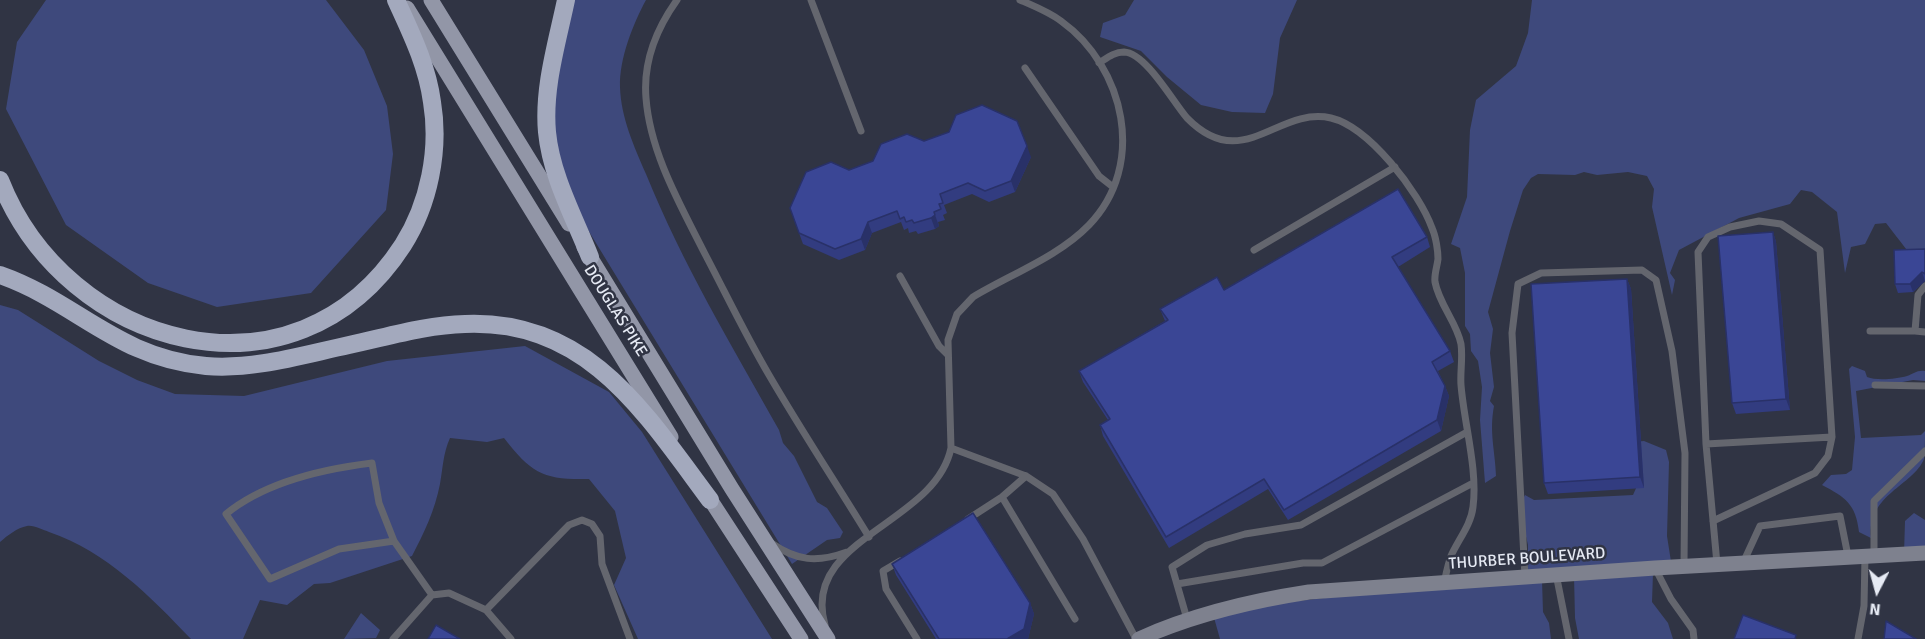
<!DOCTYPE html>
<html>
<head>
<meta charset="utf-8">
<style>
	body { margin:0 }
	#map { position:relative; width:1925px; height:639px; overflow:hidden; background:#303444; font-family:Signika,sans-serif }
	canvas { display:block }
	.north { position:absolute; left:1847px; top:561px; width:60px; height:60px; -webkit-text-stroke:4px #303444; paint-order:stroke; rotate:186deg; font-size:16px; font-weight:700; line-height:24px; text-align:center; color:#e6eaf4 }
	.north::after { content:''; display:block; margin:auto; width:21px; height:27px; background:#e6eaf4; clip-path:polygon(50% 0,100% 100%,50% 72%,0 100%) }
</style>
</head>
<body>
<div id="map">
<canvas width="1925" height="639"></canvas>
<div class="north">N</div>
</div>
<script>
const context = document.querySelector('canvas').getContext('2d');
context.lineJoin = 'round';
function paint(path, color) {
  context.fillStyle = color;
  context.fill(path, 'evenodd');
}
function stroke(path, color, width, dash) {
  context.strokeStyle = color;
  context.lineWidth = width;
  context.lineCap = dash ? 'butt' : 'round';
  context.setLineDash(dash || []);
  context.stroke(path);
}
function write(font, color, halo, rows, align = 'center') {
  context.font = font + ' Signika,sans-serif';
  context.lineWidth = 5;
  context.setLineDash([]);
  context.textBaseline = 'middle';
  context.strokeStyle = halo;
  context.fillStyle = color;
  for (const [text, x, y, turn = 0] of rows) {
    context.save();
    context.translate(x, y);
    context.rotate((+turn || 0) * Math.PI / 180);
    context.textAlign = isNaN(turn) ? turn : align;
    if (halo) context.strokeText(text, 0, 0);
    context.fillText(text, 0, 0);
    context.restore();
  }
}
paint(new Path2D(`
	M46,0H326L364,50L387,106L393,154L386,210L311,293L217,307L148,283L66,225L6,109L17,42Z
	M569,0H646C633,24 619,59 620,87C621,118 634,146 646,174C682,263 732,346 779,430L783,443L794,456L817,502L827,508L843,532L840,538L827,540L792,564L563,189L549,104Z
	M1134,0H1297L1280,38L1273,94L1265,113L1232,112L1201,105L1167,77L1141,51L1100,37L1103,23L1125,15Z
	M1532,0H1925V273C1911,255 1899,240 1886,223L1875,224L1865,244L1851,247L1845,273L1837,212L1812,192L1801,190L1790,204L1739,218L1679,250L1670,273L1675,280L1672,295L1652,207L1654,189L1647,176L1628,172L1597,175L1584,172L1575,175L1538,174L1531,178L1523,190L1510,231L1488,312L1493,329L1490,353L1494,387L1490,401L1494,406C1489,432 1495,450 1496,476L1485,483L1480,420L1482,387L1478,361L1471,351L1470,334L1465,326V273L1460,248L1451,244L1467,197L1470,130L1476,100L1516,66L1528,33Z
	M0,305L18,310L99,361L137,380L175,394L244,396L387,361L525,346L609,392L642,432L772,639H638L614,585L626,558L615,511L589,479C544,480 532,474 504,438L487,442L450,438C443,454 443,467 440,484C435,510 424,533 412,556L330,583L314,584L287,605L260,600L243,639H191C150,596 107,552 49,532C43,530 34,525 27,526C17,528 8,535 0,542Z
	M1852,366L1865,371L1867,377C1877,381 1896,379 1907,376C1914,374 1916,370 1925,371V381L1913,380L1856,391L1861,438L1921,435L1925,431C1925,440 1925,451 1924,459C1913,486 1867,494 1871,538L1859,532C1856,504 1845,497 1822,485L1831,475L1846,474L1852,470L1855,437L1849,369Z
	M1644,441L1666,450L1669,462L1667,536L1672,568L1653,573L1652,602L1668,623L1673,639H1579L1575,618L1574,576L1542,580L1543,612L1549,623L1551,639H1220L1213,614L1233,608L1528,576V545L1519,507L1525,495L1534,500L1633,495L1637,486L1634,442Z
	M1914,513L1925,520V555L1904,554L1905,521Z
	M361,613L380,630L376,638L344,639Z`), '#3e497c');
stroke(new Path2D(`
	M677,0C657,28 643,62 646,98C650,153 681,206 705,254C726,294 746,336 769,375C801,430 836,483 869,537
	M811,0L861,131
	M1099,63C1107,58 1114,52 1124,52C1146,53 1173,102 1187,118C1243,175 1277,106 1331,118C1369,127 1419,192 1432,228C1436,237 1438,251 1438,259C1437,267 1434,275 1435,282C1439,304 1457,323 1461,344C1463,358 1460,372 1461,385C1464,423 1478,470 1473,507C1471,525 1458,540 1451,556C1448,564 1446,574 1444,583
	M1025,68L1099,176L1113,187
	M1254,250L1395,167
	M900,276L939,346L948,355
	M1925,286L1918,295L1915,331L1925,332
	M1870,331H1915
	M1875,385L1925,386
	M1706,444L1698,252L1708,237L1730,227L1759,221L1781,224L1820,250L1832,437
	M951,448L1026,476L1053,494L1083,539L1136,639
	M1002,497L1075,619
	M968,519L1002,497L1026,476
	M1713,521L1815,473L1828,456L1832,437L1706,444L1717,564
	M394,541L379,503L372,463C323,469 265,482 226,514L270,579L339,549L394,541L432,595
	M771,543C797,561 817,563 847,552
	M1874,556V501L1925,451
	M900,561L883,571L886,589L917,639
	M1743,563L1760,526L1840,516L1848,556
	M1655,568L1671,599L1693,630L1694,639
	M1556,574L1569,639
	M1525,577L1512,333L1518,284L1541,273L1642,270L1656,280L1672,351L1685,453L1684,566
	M1177,584L1303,563H1322L1473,483
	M486,610L511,639
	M1187,619L1172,567L1207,545L1245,534L1301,525L1467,432
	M825,625C800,538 935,525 951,448L948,340L957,314L973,297C1011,274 1058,257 1089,225C1147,165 1125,67 1061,21C1049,12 1034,6 1020,0
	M393,639L432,595L449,593L486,610L569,525L582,520L592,524L600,536L602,564L630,639
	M1858,639L1864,606L1865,556`), '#64666e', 7);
stroke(new Path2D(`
	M1139,639C1194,614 1250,601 1309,592L1655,568L1925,553`), '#7e818e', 15);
stroke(new Path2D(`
	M431,0L569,224
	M407,8L671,437
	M584,247L732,489L828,639
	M704,490L801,639`), '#9296a7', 15);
stroke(new Path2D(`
	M566,0C557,43 543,88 547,132C551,175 574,217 590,257
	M0,180C66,349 295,412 403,245C429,204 440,150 432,102C427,65 411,33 396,0
	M0,275C77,302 117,358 206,366C254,370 302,355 349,345C387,337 426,325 465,324C588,319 645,413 710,500`), '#a3a9bd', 18);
paint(new Path2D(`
	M1031,157L1015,192L989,202L972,194L944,205L947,213L943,215L945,220L938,222L939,226L935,229L918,234L916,231L909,233L908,228L904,230L901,222L872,233L865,250L839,260L803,244L790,208L849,170Z
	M1773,232L1776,242L1790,410L1736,414L1732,403Z
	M1427,237L1430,247L1398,267L1450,351L1454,362L1438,371L1445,386L1449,396L1441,431L1288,520L1268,489L1169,548L1103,436L1100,425L1108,420L1083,382L1079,371L1165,321L1160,309L1224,290Z
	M1925,249V281L1913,292L1898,293L1895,284Z
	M1627,279L1631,289L1644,488L1548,494L1544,483Z
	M892,564L1030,603L1034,614L1028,639H936L896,575Z`), '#323c80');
paint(new Path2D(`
	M1027,146L1031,157L1015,192L1011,181Z
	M935,215L939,226L935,229L931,218Z
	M868,222L872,233L865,250L861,239Z
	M1773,232L1776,242L1790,410L1786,399Z
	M1922,272L1925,281L1913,292L1910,284Z
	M1627,279L1631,289L1644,488L1640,477Z
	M1445,386L1449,396L1441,431L1437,420Z
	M1030,603L1034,614L1028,639H1007Z`), '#293168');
const building = new Path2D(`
	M982,105L1017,121L1027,146L1011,181L985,191L968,183L940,194L943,203L939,204L941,209L934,212L935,215L931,218L914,223L912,220L906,222L904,217L900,219L897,211L868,222L861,239L835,249L799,233L790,208L806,172L831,162L849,170L873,161L881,144L907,134L924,141L949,132L956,115Z
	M1398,189L1427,237L1392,257L1450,351L1432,362L1445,386L1437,420L1284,510L1264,479L1166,537L1100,425L1110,419L1079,371L1168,320L1160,309L1217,277L1224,290Z
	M1773,232L1786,399L1732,403L1718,236Z
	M1925,249V274L1922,272L1910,284H1895L1894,250Z
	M1627,279L1640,477L1544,483L1531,284Z
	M973,513L1030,603L1024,629L1007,639H939L892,564Z
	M1743,615L1796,635L1795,639H1734Z
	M1886,621L1916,639H1884Z
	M436,625L460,639H428Z`);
paint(building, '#3a4695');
stroke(building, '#293168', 1.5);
write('16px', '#e6eaf4', '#303444', [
	["DOUGLAS PIKE",615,311,58],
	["THURBER BOULEVARD",1527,559,-4]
]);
</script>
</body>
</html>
